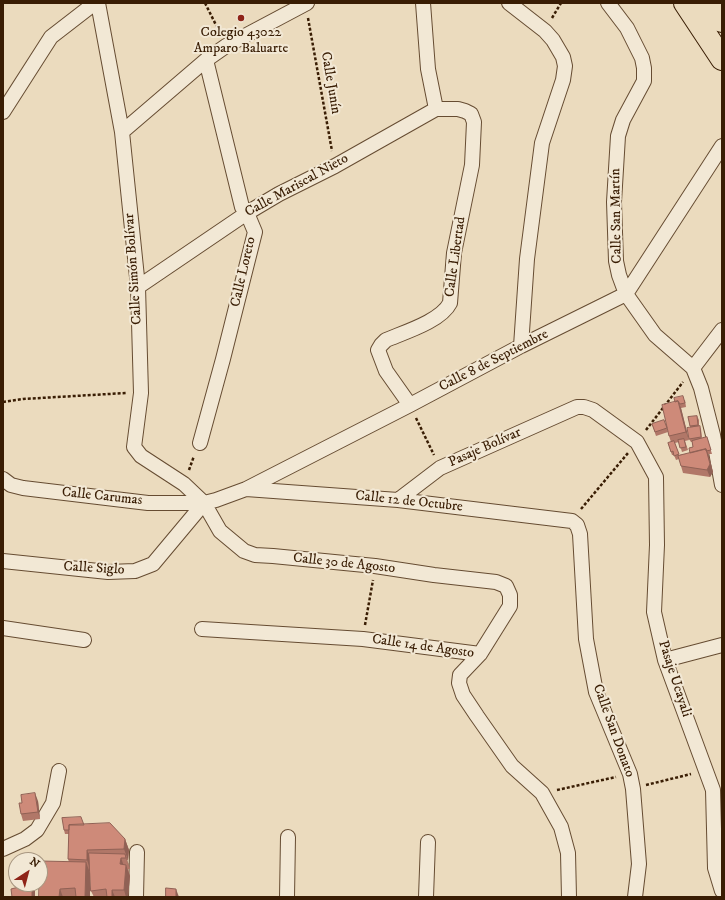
<!DOCTYPE html>
<html>
<head>
<meta charset="utf-8">
<style>
	body { margin:0 }
	#map { position:relative; width:725px; height:900px; overflow:hidden; background:#ebdbbe; font-family:"IM FELL DW Pica",serif }
	canvas { display:block }
	.frame { position:absolute; inset:0; border:4px solid #391d04; pointer-events:none }
	.north { position:absolute; left:8px; top:852px; width:40px; height:40px; box-sizing:border-box; background:#f2e8d5; border:1px solid #a89781; border-radius:50%; rotate:36deg; font-size:11px; font-weight:700; line-height:16px; text-align:center; color:#391d04 }
	.north::after { content:''; display:block; margin:auto; width:14px; height:18px; background:#8f2418; clip-path:polygon(50% 0,100% 100%,50% 72%,0 100%) }
</style>
</head>
<body>
<div id="map">
<canvas width="725" height="900"></canvas>
<div class="frame"></div>
<div class="north">N</div>
</div>
<script>
const context = document.querySelector('canvas').getContext('2d');
context.lineJoin = 'round';
function stroke(path, color, width, dash) {
  context.strokeStyle = color;
  context.lineWidth = width;
  context.lineCap = dash ? 'butt' : 'round';
  context.setLineDash(dash || []);
  context.stroke(path);
}
function paint(path, color) {
  context.fillStyle = color;
  context.fill(path, 'evenodd');
}
function write(font, color, halo, rows, align = 'center') {
  context.font = font + ' "IM FELL DW Pica",serif';
  context.lineWidth = 4;
  context.setLineDash([]);
  context.textBaseline = 'middle';
  context.strokeStyle = halo;
  context.fillStyle = color;
  for (const [text, x, y, turn = 0] of rows) {
    context.save();
    context.translate(x, y);
    context.rotate((+turn || 0) * Math.PI / 180);
    context.textAlign = isNaN(turn) ? turn : align;
    if (halo) context.strokeText(text, 0, 0);
    context.fillText(text, 0, 0);
    context.restore();
  }
}
const street = new Path2D(`
	M98,3L122,132L138,287L141,393L134,447L141,456L184,484L204,503L220,531L244,551L255,555L273,556L375,566L434,575L496,582L506,586L510,595V606L480,654L460,675L459,683L463,695L477,716L512,766L542,793L561,827L568,853L569,897
	M423,3L428,69L436,109
	M509,3L545,31L553,40L563,57L565,66L563,80L542,143L527,259L521,346
	M608,3L627,28L642,58L644,68V81L623,120L618,136L614,202L616,261L619,275L626,294L655,335L693,368L701,388L713,435L722,485
	M3,112L51,37L95,3
	M122,132L206,60L226,46L307,3
	M138,287L247,213L279,194L335,166L436,109H458L465,111L471,114L474,122L472,165L454,253L450,303C441,321 405,332 386,340L381,345L378,350L386,371L410,405
	M693,368L722,330
	M200,443L223,359L255,232L247,213L242,207L206,60
	M3,479L11,485L23,488L148,503H204L216,500L246,489L410,405L521,346L626,294L722,146
	M246,489L398,500L572,521L577,525L580,534L586,639L596,692L630,774L633,789L639,864L635,897
	M398,500L440,468L577,407H584L593,410L637,442L656,477L657,545L654,612L665,660L713,790L715,868L722,891
	M3,561L108,572L135,571L153,564L204,503
	M3,628L84,640
	M202,629L363,639L480,654
	M665,660L722,645
	M3,849L25,839L37,830L53,803L59,771
	M136,897L137,852
	M287,897L288,837
	M426,897L428,842`);
const primary = new Path2D(`
	M685,3L722,59
	M709,3L722,21`);
stroke(street, '#664c32', 16);
stroke(primary, '#391d04', 24);
stroke(new Path2D(`
	M205,3L220,33
	M308,18L332,151
	M552,18L561,3
	M3,402L23,399L126,393
	M416,418L434,455
	M646,430L683,382
	M189,470L194,456
	M581,509L628,453
	M365,625L373,580
	M646,785L691,774
	M557,790L616,777`), '#391d04', 2.5, [3, 2]);
stroke(street, '#f2e8d5', 14);
stroke(primary, '#ebdbbe', 22);
paint(new Path2D(`
	M685,400L686,407L681,408L689,440L685,441L688,450L682,452L679,442L675,443L679,455L690,453L693,447L692,442H691L689,439L690,427L688,417L697,416L699,420V426L701,429L702,438L707,437L712,454H708L713,472L710,477L683,473L679,459L676,460L674,455H672L668,443L671,442L669,436L675,402Z
	M664,420L668,432L656,436L652,424Z
	M38,801L40,819L23,821L21,814Z
	M84,825L125,839L129,850L128,860H127L130,869H128L130,876L128,897H94L91,891L90,871H89L90,873V897H39L69,862L68,859L69,834H65L64,830Z`), '#b17768');
paint(new Path2D(`
	M678,401L681,408L689,440L686,432Z
	M706,449L709,456L713,472L710,477L707,470Z
	M35,793L38,801L40,819L38,812Z
	M125,839L129,850L128,860L124,849Z
	M87,850L91,861V871L87,860Z
	M125,854L129,865L130,869L126,858Z
	M121,858L125,869L120,864Z
	M86,862L90,873V897H85Z
	M126,865L130,876L128,897H126L124,890Z
	M32,884H33L35,889V897H32Z
	M60,889L63,897H59Z
	M176,889L179,897H176Z
	M112,890L115,897H112Z`), '#906155');
const building = new Path2D(`
	M683,396L685,403L680,404L678,401L675,402L674,398Z
	M678,401L686,432L669,436L662,405Z
	M697,416L698,425L690,426L688,417Z
	M664,420L667,428L655,432L652,424Z
	M700,426L701,437L689,439L687,428Z
	M707,437L711,450L706,451V449L690,453L689,448L693,447L692,441Z
	M684,439L686,447L680,448L678,440Z
	M674,441L679,454L674,456L673,451L671,452L668,443Z
	M706,449L710,464L707,470L681,466L678,456Z
	M35,793L38,812L21,814L19,803H22L21,795Z
	M81,817L84,825H69V830H64L62,818Z
	M110,823L125,839L124,849L87,850V860L68,859L69,825Z
	M89,853L125,854L126,858H121L120,864L126,865L124,890H112V897H107L106,889L91,891Z
	M40,861L86,862L85,897H76L75,888L60,889L59,897H39Z
	M18,884H32V897H12L11,889L19,887Z
	M166,888L176,889V897H166Z`);
paint(building, '#ce8a79');
stroke(building, '#906155', 1);
for (const [x, y, r, color] of [
	[241,18,4,"#8f2418"]
]) {
  const dot = new Path2D();
  dot.arc(x, y, r, 0, 2 * Math.PI);
  context.fillStyle = color;
  context.fill(dot);
  stroke(dot, '#f2e8d5', 1.5);
}
write('14px', '#391d04', '#f2e8d5', [
	["Colegio 43022",241,33],
	["Amparo Baluarte",241,49]
]);
write('14px', '#391d04', '#f2e8d5', [
	["Calle Junín",330,83,80],
	["Calle Mariscal Nieto",297,186,-29],
	["Calle San Martín",617,216,-91],
	["Calle Libertad",456,257,-82],
	["Calle Simón Bolívar",134,269,-94],
	["Calle Loreto",244,272,-77],
	["Calle 8 de Septiembre",494,361,-27],
	["Pasaje Bolívar",485,448,-24],
	["Calle Carumas",102,497,6],
	["Calle 12 de Octubre",409,502,6],
	["Calle 30 de Agosto",344,564,6],
	["Calle Siglo",94,569,3],
	["Calle 14 de Agosto",423,647,8],
	["Pasaje Ucayali",674,679,72],
	["Calle San Donato",613,731,70]
]);
</script>
</body>
</html>
